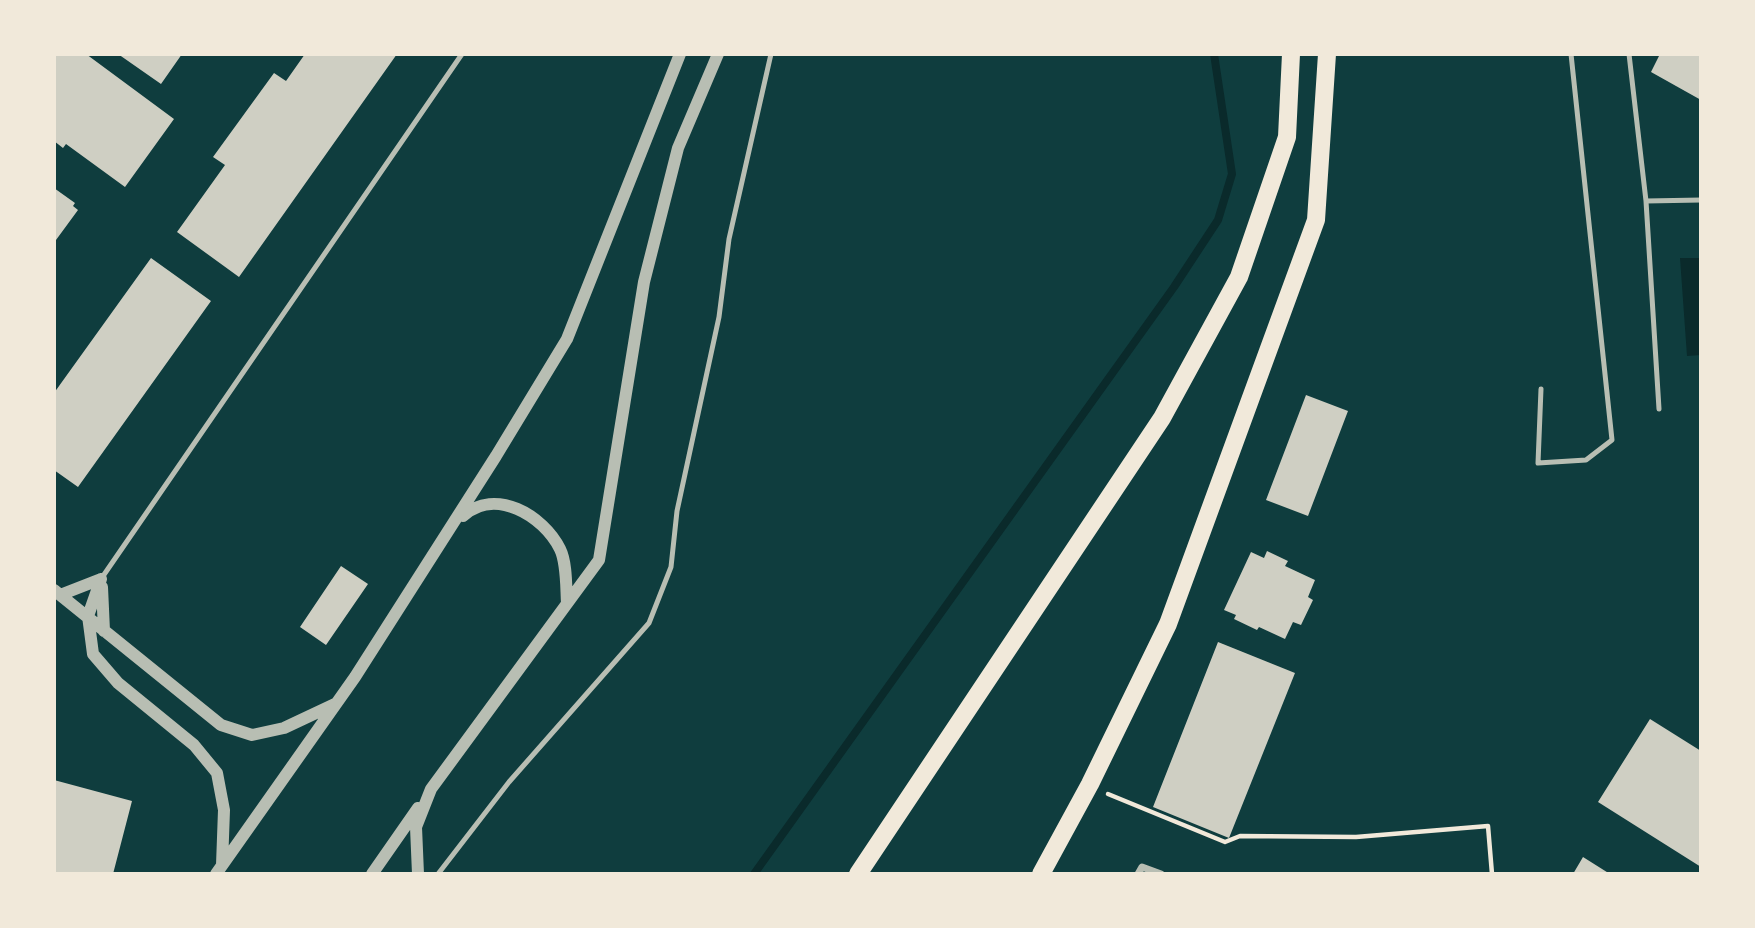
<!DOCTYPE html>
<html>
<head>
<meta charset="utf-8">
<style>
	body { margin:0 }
	#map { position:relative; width:1755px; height:928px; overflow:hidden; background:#0f3d3e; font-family:"Golos Text",sans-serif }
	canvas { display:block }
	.frame { position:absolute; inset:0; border:56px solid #f1e9da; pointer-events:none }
</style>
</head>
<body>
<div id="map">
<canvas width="1755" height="928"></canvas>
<div class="frame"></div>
</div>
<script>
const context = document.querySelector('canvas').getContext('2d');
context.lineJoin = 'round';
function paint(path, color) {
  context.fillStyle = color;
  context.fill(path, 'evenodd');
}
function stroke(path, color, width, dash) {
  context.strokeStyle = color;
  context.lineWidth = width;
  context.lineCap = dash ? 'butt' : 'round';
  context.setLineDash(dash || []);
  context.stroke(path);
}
paint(new Path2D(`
	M1680,258H1701V355L1687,356Z`), '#0a2a2b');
stroke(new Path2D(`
	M754,874L1174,287L1218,220L1232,174L1214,54`), '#0a2a2b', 8);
paint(new Path2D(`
	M54,54H86L174,119L125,187L66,144L63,148L54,141Z
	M118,54H182L161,84Z
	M305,54H397L239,277L177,232L225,165L213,157L274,73L286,81Z
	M1660,54H1701V100L1651,72Z
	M54,188L75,203L73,206L78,210L56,240Z
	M151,258L211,301L78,487L54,470V393Z
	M1306,395L1348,411L1308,516L1266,500Z
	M1267,551L1288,561L1285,566L1315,580L1308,597L1313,600L1301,625L1293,622L1285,639L1259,627L1257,630L1234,619L1236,615L1224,610L1251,552L1264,558Z
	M341,566L368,584L326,645L300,627Z
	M1218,642L1295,673L1229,838L1153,807Z
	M1650,719L1701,751V867L1598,802Z
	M54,780L132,801L113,874H54Z
	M1583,857L1610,874H1573Z`), '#cfcfc3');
stroke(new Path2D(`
	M1108,794L1225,842L1240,836L1356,837L1488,826L1492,874`), '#f1e9da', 4.5);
stroke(new Path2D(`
	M1629,54L1646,201L1701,200
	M1646,201L1659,409
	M1541,389L1538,463L1586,460L1612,440L1571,54
	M101,579L462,54
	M438,874L509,782L649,623L671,567L677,511L719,317L729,239L771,54`), '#b8beb3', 5);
stroke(new Path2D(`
	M1138,874L1142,867L1161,874`), '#b8beb3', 7);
stroke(new Path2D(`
	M463,516C495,487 543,515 560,549C567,563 566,588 567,603
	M101,579L88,616L93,654L118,683L194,745L217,773L224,810L222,865
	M102,587L104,631
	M54,590L221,725L252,735L284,728L335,704
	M60,595L101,579
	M216,874L355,677L496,456L567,339L680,54
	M372,874L418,808
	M418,874L416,827L431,789L599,560L644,282L678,148L718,54`), '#b8beb3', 12);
stroke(new Path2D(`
	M858,874L1162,418L1239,277L1287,137L1291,54
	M1041,874L1090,784L1168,624L1316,220L1327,54`), '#f1e9da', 18);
</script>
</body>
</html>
